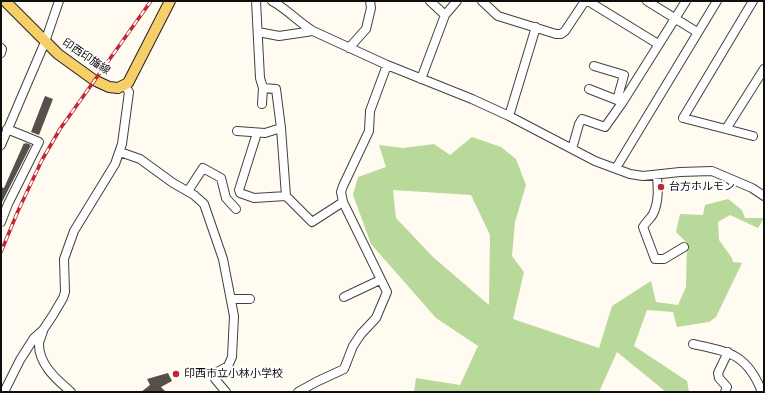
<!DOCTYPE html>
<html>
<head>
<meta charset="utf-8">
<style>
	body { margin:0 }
	#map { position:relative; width:765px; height:393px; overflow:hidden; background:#fffbf0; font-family:"Times New Roman",serif }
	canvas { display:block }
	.frame { position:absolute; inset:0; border:2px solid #0e0e0e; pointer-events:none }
</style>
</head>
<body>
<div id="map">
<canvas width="765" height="393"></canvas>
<div class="frame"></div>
</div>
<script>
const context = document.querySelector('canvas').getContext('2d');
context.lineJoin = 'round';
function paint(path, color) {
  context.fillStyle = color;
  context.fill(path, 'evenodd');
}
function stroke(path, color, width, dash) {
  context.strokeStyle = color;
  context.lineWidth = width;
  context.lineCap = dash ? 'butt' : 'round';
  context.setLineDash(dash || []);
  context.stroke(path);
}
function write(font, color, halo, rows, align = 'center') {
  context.font = font + ' "Times New Roman","Noto Sans JP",serif';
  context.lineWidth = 4;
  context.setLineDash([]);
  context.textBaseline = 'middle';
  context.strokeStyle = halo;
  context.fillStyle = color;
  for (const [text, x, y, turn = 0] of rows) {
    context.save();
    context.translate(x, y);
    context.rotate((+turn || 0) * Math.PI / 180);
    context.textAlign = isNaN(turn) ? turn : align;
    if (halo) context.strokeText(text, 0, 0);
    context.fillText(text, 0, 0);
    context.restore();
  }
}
paint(new Path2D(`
	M472,137L501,147L516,159L526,185L515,222L512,256L524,272L513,319L599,348L612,306L651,281L656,302L678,305L686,287L687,243L676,232L680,214L703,215L705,205L728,199L742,210L745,218H764L758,228L730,215L718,222L719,240L732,258L733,262L742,263L716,317L709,322L677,327L673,312L647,310L634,346L687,381L689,392H666L617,352L599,392H414L416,378L460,385L478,346L436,318L371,244L353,195L358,177L386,167L379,145L403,148L434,144L450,155ZM393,190L471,195L490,235L489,305L433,257L396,218Z`), '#b8d999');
paint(new Path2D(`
	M45,96L53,99L39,135L31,132Z
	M24,143L25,144L26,143L31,145L1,204V187L4,188Z
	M168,373L172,381L161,387L166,392H141L150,385L147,379Z`), '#574f4b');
const minor = new Path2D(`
	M256,1L260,78L263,88L262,104
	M272,1C287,9 298,22 313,31L387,65L472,99L509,116L595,161L630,174L643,176L680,172L712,171L752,188L764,196
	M430,1L445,15
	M482,1L498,16L556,34H561L565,31L585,1
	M588,1L658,44
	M647,1L697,32
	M258,32L279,36L313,31
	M1,48L2,49L1,53
	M349,48L366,29L371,8L370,1
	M594,66L624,75L617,100L622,103
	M421,79L445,15L457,1
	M263,88L276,89L281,128L286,196
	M589,89L617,100
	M509,116L536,27
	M726,129L764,69
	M237,131L265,133L281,128
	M257,133L239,190L240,193L254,198L286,196L312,222L343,202
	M753,136L683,118L753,1
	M1,145L45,42L59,1
	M572,149L579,124L582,119L605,127L622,103L686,1
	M120,152L140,159L173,183L194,195L204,204L223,259L234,316L232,357L228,366L219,371L215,379L226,392
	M616,168L717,1
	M657,176C658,188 659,202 653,214C651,218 646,222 643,227L655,259H664L684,247
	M188,191L203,168L221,178L226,198L236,209
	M1,222L8,204L39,142L7,129
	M344,297L380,280
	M232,299H250
	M43,331C42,335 40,339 39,343C38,364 57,380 71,392
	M693,344C730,352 747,354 762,392
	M4,392L20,360L34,338L43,330L53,315L63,298L65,292L64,259L74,231L115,164L122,144L129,92L125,86
	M298,392L316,382L344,369L353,346L361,334L376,318L387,292L343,202L341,192L343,186L369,131L370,111L387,65
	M725,392L727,387L719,378L718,373L728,352`);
const major = new Path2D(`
	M5,1L58,54L94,80L109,87L118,88L128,83L170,1`);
stroke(minor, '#414141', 10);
stroke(major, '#1f1f1f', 12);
stroke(minor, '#fff', 8);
stroke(major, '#f6cf69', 10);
const rail = new Path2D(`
	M1,252L18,211L42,160L60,129L151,1`);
stroke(rail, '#bc2934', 3.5);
stroke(rail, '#fff', 2, [6]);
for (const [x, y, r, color] of [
	[661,187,4,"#bc2934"],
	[176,374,4,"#bc2934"]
]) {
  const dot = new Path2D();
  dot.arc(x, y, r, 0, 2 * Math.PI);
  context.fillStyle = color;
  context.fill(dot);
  stroke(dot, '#fff', 1.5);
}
write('11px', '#0e0e0e', '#fff', [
	["印西印旛線",86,57,34]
]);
write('11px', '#0e0e0e', '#fff', [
	["台方ホルモン",669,187],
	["印西市立小林小学校",184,374]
], 'left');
</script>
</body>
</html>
